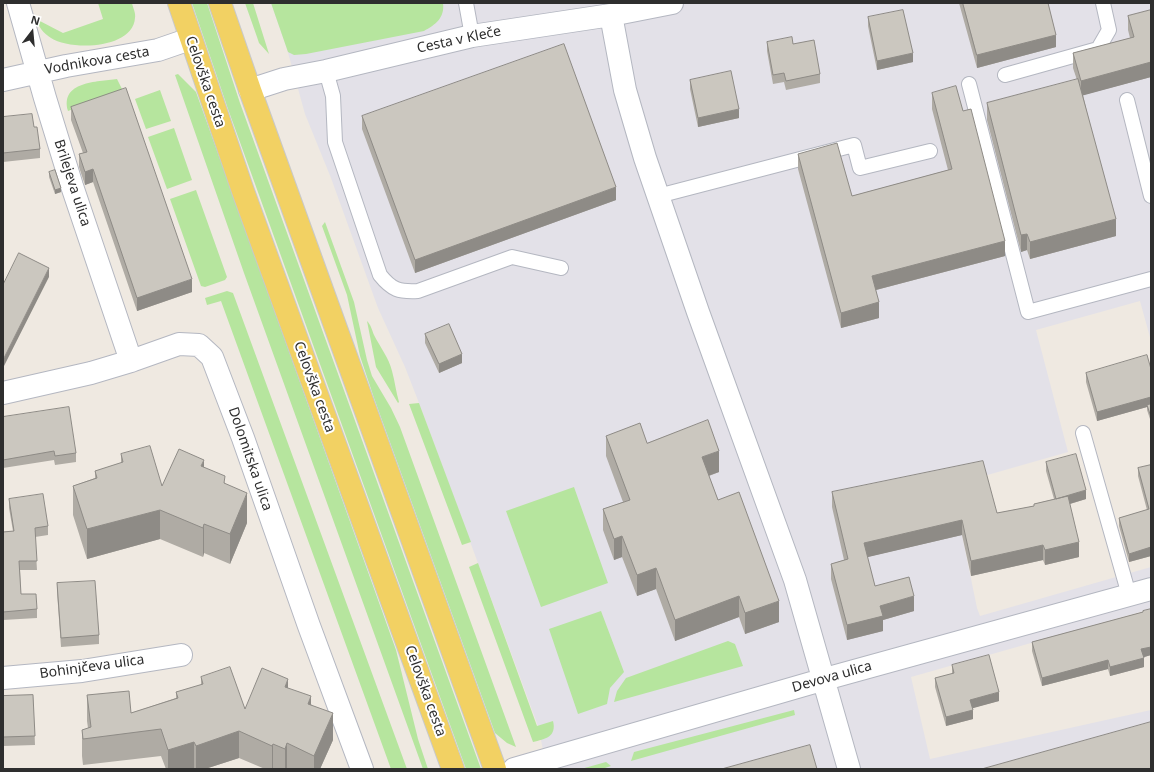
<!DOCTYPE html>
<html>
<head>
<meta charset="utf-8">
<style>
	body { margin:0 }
	#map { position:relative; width:1154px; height:772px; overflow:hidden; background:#efe9e1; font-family:"Noto Sans",sans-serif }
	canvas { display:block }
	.frame { position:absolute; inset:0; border:4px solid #2e2e2e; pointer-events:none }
	.north { position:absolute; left:12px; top:12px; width:40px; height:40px; -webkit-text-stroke:3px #fff; paint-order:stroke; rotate:16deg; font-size:11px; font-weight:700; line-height:16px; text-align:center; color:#2e2e2e }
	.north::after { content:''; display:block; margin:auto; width:14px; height:18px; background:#2e2e2e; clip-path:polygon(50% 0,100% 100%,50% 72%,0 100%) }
</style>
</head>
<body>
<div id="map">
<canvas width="1154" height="772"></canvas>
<div class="frame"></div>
<div class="north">N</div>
</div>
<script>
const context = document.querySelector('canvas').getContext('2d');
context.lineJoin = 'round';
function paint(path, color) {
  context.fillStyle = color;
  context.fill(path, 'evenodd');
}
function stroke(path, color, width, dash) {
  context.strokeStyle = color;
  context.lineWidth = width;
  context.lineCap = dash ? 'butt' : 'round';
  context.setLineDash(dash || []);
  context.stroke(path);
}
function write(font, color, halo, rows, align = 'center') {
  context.font = font + ' "Noto Sans",sans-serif';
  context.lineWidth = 4;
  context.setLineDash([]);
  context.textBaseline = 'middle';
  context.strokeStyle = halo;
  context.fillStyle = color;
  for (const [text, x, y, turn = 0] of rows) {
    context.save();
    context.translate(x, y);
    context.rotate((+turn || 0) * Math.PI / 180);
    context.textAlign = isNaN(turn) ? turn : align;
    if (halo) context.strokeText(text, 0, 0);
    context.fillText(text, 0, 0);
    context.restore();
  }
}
paint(new Path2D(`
	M271,3H1151V341L1140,301L1036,330L1068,452L984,476L962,535L977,608L980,616L1151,567V609L911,677L930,759L1151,710V769H547L538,726L419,403L405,367L378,308L331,178L305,114L287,49Z`), '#e3e1e8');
paint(new Path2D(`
	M98,3H132C133,8 136,13 135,18C133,49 71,51 51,38C43,33 39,27 36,19L63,33L103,19Z
	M192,3H207L240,103L481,769H466L228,109Z
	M245,3H253L269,54L259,43L257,37Z
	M271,3H443C445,18 435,25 424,31L306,54L294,55L288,52Z
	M178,74L196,92L396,650L418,739L428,769H423L244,273L175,75Z
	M117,79L123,91L68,111C60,81 97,82 117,79Z
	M160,90L171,121L146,129L135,99Z
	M174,128L192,180L167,189L148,137Z
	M196,190L227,277L225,280L205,287L201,286L170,199Z
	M325,222L354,302L367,360L372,376L391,408L400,427L516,747L507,743L495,733L374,398L360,356L347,295L322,226Z
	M227,291L233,293L407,769H391L221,301L207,305L205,298Z
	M367,321C371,325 372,330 374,335C380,347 389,358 392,371C395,382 396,392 399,402L398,403L376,367Z
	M419,403L471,542L462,545L409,404Z
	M574,487L608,583L541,607L506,511Z
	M478,563L537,726L553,721C557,737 545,739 533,742L469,567Z
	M601,611L624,672L610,688L607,704L578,714L549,629Z
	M728,641L735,644L743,666L614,702L617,691L626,678Z
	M794,710L795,715L631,761L634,752Z
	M606,762L611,766L602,769H581Z`), '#b6e59e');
const lane = new Path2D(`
	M466,3L472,36
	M326,71L333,96L335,142L380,275C392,290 399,292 418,291L512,257L561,268
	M1005,75L1098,49L1109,30L1103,3
	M969,84L1028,312L1151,279
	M1127,100L1151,196
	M658,196L854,145L860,168L930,151
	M1083,433L1129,595`);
const street = new Path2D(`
	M18,3L45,98L72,186L131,361
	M611,15L625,90L645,158L698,312L795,580L849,769
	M3,80L66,66L158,50L190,39
	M250,90L284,79L326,71L472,36L611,15L672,3
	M3,393L91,373L131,361L179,344L199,345L212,357L243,438L309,626L362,769
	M3,678L82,671L181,655
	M514,769L825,679L1151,589`);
const primary = new Path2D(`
	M179,3L243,191L453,769
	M220,3L250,90L495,769`);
stroke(lane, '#b4b7c1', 16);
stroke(street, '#b4b7c1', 24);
stroke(primary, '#c9c9c9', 24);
stroke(lane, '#fff', 14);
stroke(street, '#fff', 22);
stroke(primary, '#f2d163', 22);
paint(new Path2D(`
	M959,3H1048L1056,47L977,68Z
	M1151,10V77L1083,95L1116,236L1030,259L1027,250L1021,252L987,120V103L1077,80L1073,68V53L1130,38L1128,30V16Z
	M868,17L913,62L877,70L868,26Z
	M767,42L793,44L820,74V83L786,90L784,82L773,84L767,51Z
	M690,80L739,118L698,127L690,89Z
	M932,93L963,111L1005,256L876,290L879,318L841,328L798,169V154L852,196L948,170L932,109Z
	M71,107L192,292L137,311L93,182L85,185L79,167V154L83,153L71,120Z
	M362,116L616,200L415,273L362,129Z
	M3,117L34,127L40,149V158L3,162Z
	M49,172L61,192L55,194L49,177Z
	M425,334L462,363L439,373L425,343Z
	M1151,369V422L1147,410V407L1097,421L1086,382V373Z
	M3,417L76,453V462L55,465L54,460L3,468Z
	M606,436L647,443L719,472L709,476L718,500L779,622L745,634L739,617L675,641L656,589L637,596L622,557L614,560L603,530V509L623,502L606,456Z
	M121,454L162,486L204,467L225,483L247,523L230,564L204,553L203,557L160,539L87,559L73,515V486L95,478V471L121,463Z
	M1046,462L1086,499L1070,504L1079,557L1045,565L1043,560L971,576L962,535L867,557L875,586L914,611L883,620V631L847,640L831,579V564L844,560L832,507V492L997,513L1034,506V504L1054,499L1046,471Z
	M1151,465V556L1129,562L1119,526V518L1147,510L1138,476V468Z
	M9,499L48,526V535L35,537L37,570H20L21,594L37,609V618L3,620V532L13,531L9,508Z
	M57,583L99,635V644L61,647L57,592Z
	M1151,609V655L1144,657V667L1110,676L1108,669L1042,686L1032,651V642L1143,612Z
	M952,665L999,701L972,708L973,719L946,726L935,687V678L952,674Z
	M201,677L245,709L288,688L311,704L333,740L320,769H265L239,758L205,769H194V768L190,769H166L161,756L83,765L82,756V730L88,728L87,721V695L131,713L176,698V692L201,685Z
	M33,695L35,745L3,746V696Z`), '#afaba4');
paint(new Path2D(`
	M1056,35V47L977,68V55Z
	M913,53V62L877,70V61Z
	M1151,62V77L1081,96V81Z
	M739,109V118L698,127V118Z
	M93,169V182L85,185V172Z
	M616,187V200L415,273V260Z
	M61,188V192L55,194V190Z
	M1116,219V236L1030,259V242Z
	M1027,234V250L1021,252V235Z
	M1005,241V256L872,291V276Z
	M49,268V277L3,368V360Z
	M192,279V292L137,311V298Z
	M879,302V318L841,328V313Z
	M462,354V363L439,373V364Z
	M1151,397V406L1147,405V407L1097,421V412Z
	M719,451V472L702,478V457Z
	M204,460V490L201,466Z
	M1086,490V499L1056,508V499Z
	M247,493V523L230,564V534Z
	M160,510V539L87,559V529Z
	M962,520V535L864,558V543Z
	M204,524V553L203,557V528Z
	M622,536V557L614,560V539Z
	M1079,542V557L1045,565V550Z
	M1043,545V560L971,576V561Z
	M1151,547V556L1129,562V554Z
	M656,568V589L637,596V575Z
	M739,596V617L675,641V620Z
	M914,596V611L883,620V631L847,640V625L880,606Z
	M779,601V622L745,634V613Z
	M1151,647V655L1141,658V649Z
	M1144,658V667L1110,676V667Z
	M1108,660V669L1042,686V678Z
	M288,679V706L285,687Z
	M999,692V701L970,709V700Z
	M311,696V723L308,704Z
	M973,710V719L946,726V717Z
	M333,713V740L320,769H314V756Z
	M239,731V758L205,769H196V746Z
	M194,742V768L190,769H168V750Z
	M287,743V769H285V749Z
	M273,744V769H272V746Z`), '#8e8b86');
const building = new Path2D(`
	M963,3H1048L1056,35L977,55Z
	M903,10L913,53L877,61L868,17Z
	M1151,10V62L1081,81L1073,53L1134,37L1128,16Z
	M792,37L793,44L814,40L820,74L786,81L784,73L773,75L767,42Z
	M564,44L616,187L415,260L362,116Z
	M731,71L739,109L698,118L690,80Z
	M1078,79L1116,219L1030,242L1027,234L1021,235L987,103Z
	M956,86L963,111L971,109L1005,241L872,276L879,302L841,313L798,154L837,143L852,196L952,169L932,93Z
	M126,88L192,279L137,298L93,169L85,172L79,154L87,152L71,107Z
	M32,114L34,127H37L40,149L3,153V117Z
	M55,170L61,188L55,190L49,172Z
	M19,253L49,268L3,360V285Z
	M449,324L462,354L439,364L425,334Z
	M1147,355L1151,369V397L1097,412L1086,373Z
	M1151,404V417L1147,405Z
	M69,407L76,453L55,456L54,451L3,460V417Z
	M708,420L719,451L702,457L718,500L739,492L779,601L745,613L739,596L675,620L656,568L637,575L622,536L614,539L603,509L630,500L606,436L640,423L647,443Z
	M150,446L162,486L179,449L204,460L201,466L225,476L224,483L247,493L230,534L204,524L203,528L160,510L87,529L73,486L97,478L95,471L123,462L121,454Z
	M1076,454L1086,490L1056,499L1046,462Z
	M983,461L997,513L1034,506V504L1068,496L1079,542L1045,550L1043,545L971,561L962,520L864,543L875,586L909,577L914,596L880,606L883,616L847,625L831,564L848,559L832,492Z
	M1151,465V547L1129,554L1119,518L1149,509L1138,468Z
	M43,494L48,526L35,528L37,561H19L21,594H36L37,609L3,612V532L14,531L9,499Z
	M95,581L99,635L61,638L57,583Z
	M1151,609V647L1141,649L1144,658L1110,667L1108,660L1042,678L1032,642L1143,612V611Z
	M989,655L999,692L970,700L973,710L946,717L935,678L954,673L952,665Z
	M230,667L245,709L262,668L288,679L285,687L311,696L308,704L333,713L314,756L287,743L285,749L273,744L272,746L239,731L196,746L194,742L168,750L161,729L83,739L82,730L91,727L87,695L129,691L131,713L178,698L176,692L203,684L201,677Z
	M33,695L35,736L3,737V696Z
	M1151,722V769H982Z
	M810,745L817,769H722Z`);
paint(building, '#cbc7bf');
stroke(building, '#8e8b86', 1);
write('14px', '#2e2e2e', '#fff', [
	["Cesta v Kleče",459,40,-12],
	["Vodnikova cesta",97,61,-10],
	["Celovška cesta",205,82,71],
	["Brilejeva ulica",72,183,72],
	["Celovška cesta",314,387,70],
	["Dolomitska ulica",250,459,71],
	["Bohinjčeva ulica",92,667,-8],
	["Devova ulica",832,677,-16],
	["Celovška cesta",425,691,70]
]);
</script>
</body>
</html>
